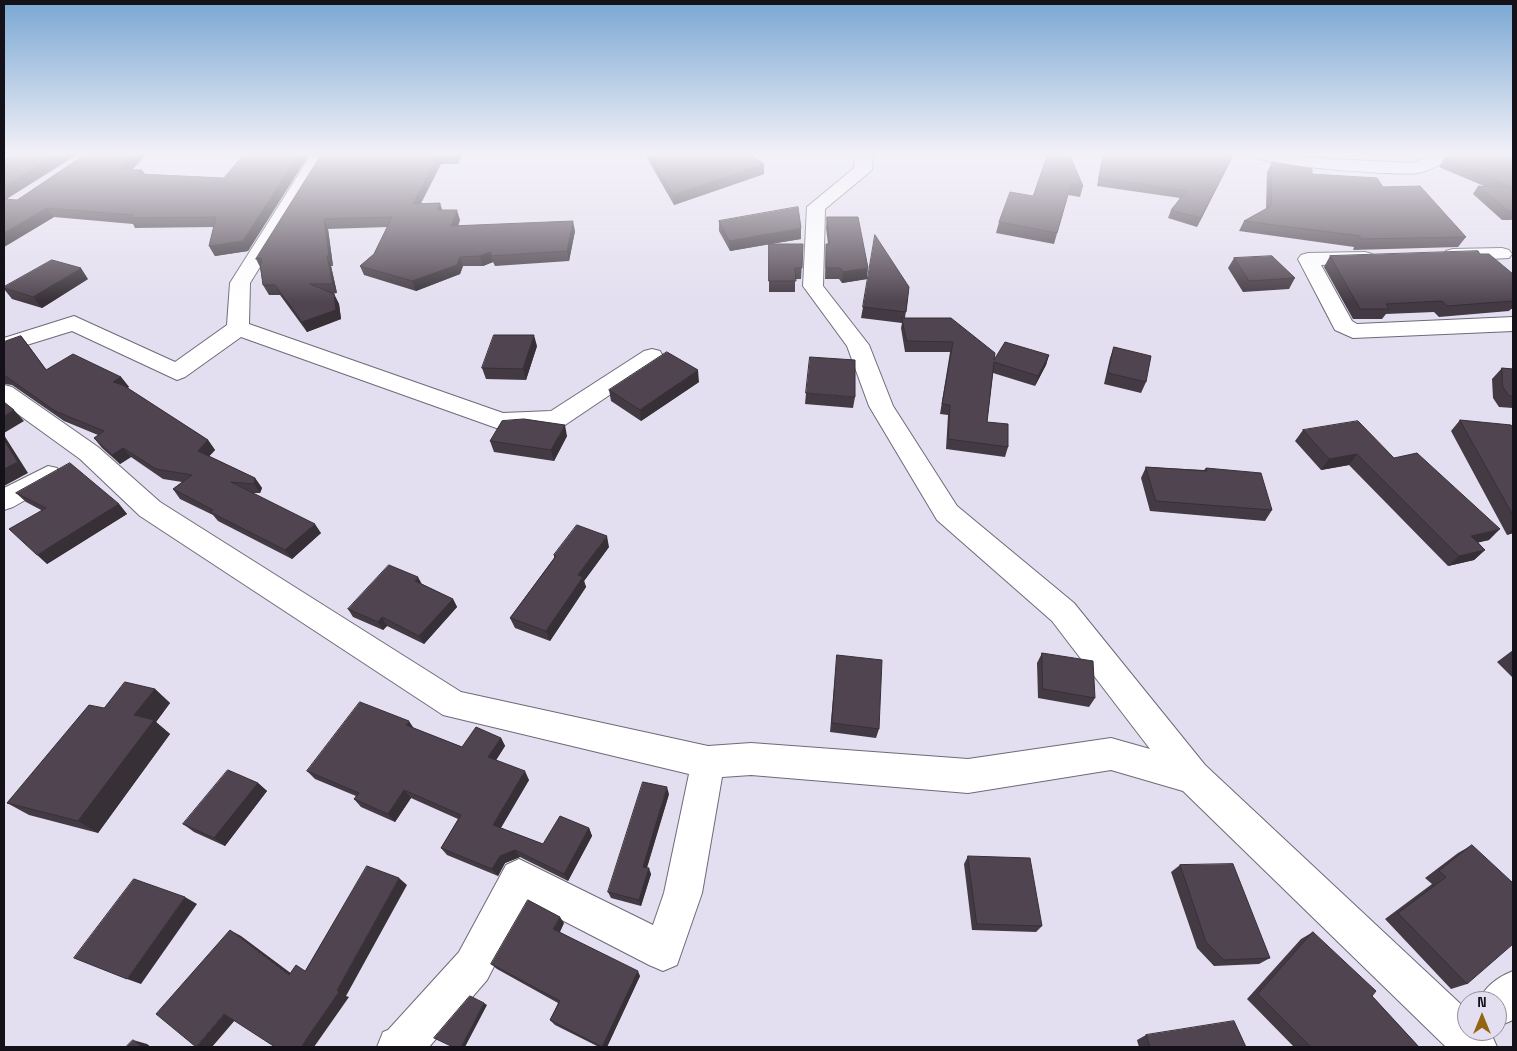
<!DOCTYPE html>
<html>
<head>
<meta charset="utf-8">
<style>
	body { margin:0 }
	#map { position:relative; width:1517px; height:1051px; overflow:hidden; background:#e4dff0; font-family:"Space Grotesk",sans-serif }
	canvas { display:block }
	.frame { position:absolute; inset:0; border:5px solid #141218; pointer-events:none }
	.north { position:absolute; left:1457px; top:991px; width:50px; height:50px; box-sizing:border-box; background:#e4dff0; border:1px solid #918d9a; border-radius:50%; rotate:0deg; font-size:14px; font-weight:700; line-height:20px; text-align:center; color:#141218 }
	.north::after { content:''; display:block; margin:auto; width:18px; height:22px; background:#926511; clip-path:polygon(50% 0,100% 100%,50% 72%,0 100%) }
</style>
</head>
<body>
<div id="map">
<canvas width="1517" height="1051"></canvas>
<div class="frame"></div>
<div class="north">N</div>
</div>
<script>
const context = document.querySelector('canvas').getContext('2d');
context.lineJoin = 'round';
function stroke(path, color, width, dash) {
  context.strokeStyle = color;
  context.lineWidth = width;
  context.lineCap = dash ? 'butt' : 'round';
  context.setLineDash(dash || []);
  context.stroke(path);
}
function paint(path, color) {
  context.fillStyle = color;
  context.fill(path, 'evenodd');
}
const minor = new Path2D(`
	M855,154H873L872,170L825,209L823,286L869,345L893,406L957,506L1074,603L1205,765L1467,1010V1031H1490L1497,1047H1446L1183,791L1111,770L968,793L751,775L722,777L702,893L677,965L663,971L649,965L527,902L487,980L429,1047H377L383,1032L388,1030L459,952L506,865L519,859L653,925L664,893L689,774L443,715L140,516L80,459L4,404V385L12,387L98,447L160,502L461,692L708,746L751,743L968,759L1111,738L1150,749L1052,621L937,520L869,406L847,346L803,286L807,207L854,168Z
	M316,156L322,157L325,161L250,283L249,324L503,413L551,411L644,351L652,349L660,351L663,356L660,361L565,425L502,430L241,337L185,377L177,380L72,331L4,352V338L74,316L175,362L227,325L230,283L307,161L310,157Z
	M1502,248L1509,250L1512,254L1509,258L1453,261L1446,259L1443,255L1446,251L1453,249Z
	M1365,252L1372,254L1375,258L1372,262L1321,265L1352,321L1357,324L1513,317V331L1353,338L1335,330L1298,259L1301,255L1308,253Z
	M48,466L57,468L61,475L57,482L13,507L4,510V488Z
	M1513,971V1020L1497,1027V1001H1479C1485,986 1498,977 1513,971Z`);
const secondary = new Path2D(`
	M1249,154H1291L1311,158L1413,163L1432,154H1455L1453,158C1442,163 1430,171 1418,173C1399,176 1257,166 1249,154Z`);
stroke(minor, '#6e6a78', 2);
stroke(secondary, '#6e6a78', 2);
paint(minor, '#fff');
paint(secondary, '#fff');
paint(new Path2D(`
	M13,154H78L8,198L7,200H17L86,154H147L132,170H142L145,174L224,178L244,154H462L458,164H441L421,203H440L442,210L460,220L458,226L575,231L569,261L495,266L493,262L483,266H463L460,274L416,291L364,275L360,266L374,254L388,227L328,229L333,266H331L337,293L332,294H334L339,304L341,319L307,332L280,295H269L263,285L260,267L256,259L321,155L308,156L248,251L215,256L209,246L214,227L135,228L133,224L54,217L4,247V160Z
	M647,154H750L764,164V174L674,205L647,158Z
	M1031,154H1069L1083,186L1080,197L1068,195L1054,244L996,233L999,222L1033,196L1048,156L1031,155Z
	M1103,154H1234L1197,227L1168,218L1171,210L1180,198L1097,186Z
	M1513,154V219L1511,220H1502L1473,194L1478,186H1484L1439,167L1444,159Z
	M1272,162L1312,174L1383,187L1466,237L1458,247L1353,250L1354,247L1239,231L1244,221L1266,209L1267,172Z
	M827,217L867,279L842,283L839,279H825L826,244H828L826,228Z
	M719,221L801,239L769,244H803L801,279H795V292H769V244L730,251L719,231Z
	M1480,254L1513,274V309H1511L1509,311L1439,317L1434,312L1386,314L1382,319H1353L1324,267L1330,256Z
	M1234,258L1295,278L1289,289L1243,292L1228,268Z
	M88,279L42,308L12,299L4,289V287Z
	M909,287L905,318L994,360L1049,355L1046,365L1035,386L993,373L987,422L1008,447L1005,457L946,449L948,415L940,414L950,352H905L901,328L902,323L861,318L863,307Z
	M21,336L46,370L121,377L129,387L127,388L208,440L215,450L209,456L255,478L262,488L260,493H253L321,533L292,559L218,521L213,515L180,499L173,489L182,482L163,479L131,457L120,464L102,448L94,438L98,435L64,421L12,385L4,384V342Z
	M537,346L526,380L486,379L482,368Z
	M1114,347L1146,382L1141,393L1104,384L1110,358Z
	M1502,368L1513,369V408L1499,407L1493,398L1492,379Z
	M699,382L641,421L611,401L609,390Z
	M806,393L855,397L853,408L805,404Z
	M1460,420L1513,428V533L1507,535L1451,431Z
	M1303,430L1394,458L1489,540L1478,542L1485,550L1474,560L1448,566L1349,465L1321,470L1295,441Z
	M567,436L554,461L494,452L490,441Z
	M1146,467L1204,470L1206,468L1272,510L1265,521L1150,511L1141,478Z
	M16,493L119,504L127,514L47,564L41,510L26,502Z
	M609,547L584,581L586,587L550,641L515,628L510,618L554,558V555Z
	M422,584L453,599L457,607L424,644L387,626L383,630L353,617L348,609Z
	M1513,650V678L1497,662Z
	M1042,653L1095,698L1089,707L1038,698L1037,663Z
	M837,655L879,729L876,738L830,732Z
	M155,689L170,703L156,722L170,734L98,833L29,815L7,803L104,708Z
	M413,728L462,747L501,738L505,746L496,760L529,780L501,828L543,844L589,828L592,836L568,881L520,857L505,863L498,876L447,855L441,848L458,819L411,798L395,822L361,807L354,799L356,796L315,779L307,771Z
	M258,783L267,791L225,846L194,832L183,824Z
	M669,794L647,868L651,874L641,906L611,898L608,892Z
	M1472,845L1467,984L1451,989L1385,919L1432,884L1425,878L1458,853Z
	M968,856L1042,926L1036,932L972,930L964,864Z
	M1180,865L1270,958L1259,964L1214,966L1197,948L1171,872Z
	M564,923L560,932L640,976L607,1047H599L555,1025L550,1020L558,1003L497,969L491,964Z
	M1313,932L1372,996L1419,1047H1294L1247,999L1301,939Z
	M1146,1035L1246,1047H1139L1137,1040Z`), '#443a44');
paint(new Path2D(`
	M57,154H78L8,198L5,203L4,204V187Z
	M132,154H147L123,178L118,169Z
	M299,154H308V156L248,251L215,256L209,246Z
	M462,154L458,164L455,155Z
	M1233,154H1234L1197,227L1201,218Z
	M438,155L441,164L416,213L413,204Z
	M764,164V174L674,205L673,195Z
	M142,170L148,179L138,174Z
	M440,203L443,213L437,210Z
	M47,208L54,217L4,247V233Z
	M457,210L460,220L454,236L451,226Z
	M324,219L328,229L333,266L329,256Z
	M573,221L575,231L569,261L567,251Z
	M801,228V239L730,251L729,241Z
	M490,252L493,262L483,266L480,256Z
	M327,256L331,266L337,293L333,284Z
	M460,257L463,266L460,274L416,291L412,281Z
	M81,268L88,279L42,308L33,297Z
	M868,268L867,279L842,283L843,272Z
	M334,294L339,304L341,319L307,332L302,322Z
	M534,335L537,346L526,380L523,369Z
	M21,336L29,346L54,380L46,370Z
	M1049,355L1046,365L1035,386L1038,376Z
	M698,370L699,382L641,421L640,410Z
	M121,377L129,387L121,392L113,382Z
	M14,410L24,421L4,433V416Z
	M565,425L567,436L554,461L551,450Z
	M4,435L28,473L4,486Z
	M208,440L215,450L205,461L198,451Z
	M123,448L131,457L120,464L112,455Z
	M1357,454L1349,465L1321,470L1329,459Z
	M255,478L262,488L260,493L254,484Z
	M119,504L127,514L47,564L37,555Z
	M315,524L321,533L292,559L285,550Z
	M1500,529L1489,540L1460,547L1471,536Z
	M1513,529V533L1507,535Z
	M607,536L609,547L584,581L586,587L550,641L546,631L578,575Z
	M1485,550L1474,560L1448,566L1459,556Z
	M418,577L423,586L415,581Z
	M453,599L457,607L424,644L419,636Z
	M382,617L387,626L383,630L378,622Z
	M155,689L170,703L156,722L170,734L98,833L78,821L134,715Z
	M409,721L415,730L406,725Z
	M501,738L505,746L493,765L488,757Z
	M525,771L529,780L498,832L493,825Z
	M258,783L267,791L225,846L214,838Z
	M667,787L669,794L645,873L643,867Z
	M404,790L411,798L395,822L388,814Z
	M589,828L592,836L568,881L564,874Z
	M515,850L520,857L505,863L498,876L492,869L500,856Z
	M649,868L651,874L641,906L639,900Z
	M399,878L407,885L346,996L349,997L314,1047H301L337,990Z
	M185,897L197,904L141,984L127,979Z
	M560,917L564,923L558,935L553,929Z
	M230,930L241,936L300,980L289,975Z
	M638,971L640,976L607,1047H602Z
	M484,1003L487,1005L465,1047H461Z
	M224,1014L236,1019L212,1047H196Z
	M133,1040L147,1044L151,1047H142Z`), '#373037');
const building = new Path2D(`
	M13,154H57L4,187V160Z
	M86,154H132L118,169L142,170L138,174L224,178L244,154H299L243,241L209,246L216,217L129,218L133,215L47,208L4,233V199L17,200Z
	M322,154H455L438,155L413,204L440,203L437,210H457L451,226L573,221L567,251L492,256L490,252L480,256L460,257L457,265L412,281L360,266L374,254L392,217L324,219L329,256H327L333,284H310L334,294L336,310L302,322L275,285H263L260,262L262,263L261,258L256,259Z
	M650,154H750L764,164L673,195Z
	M1048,154H1069L1083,186L1071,184L1057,233L999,222L1010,192L1033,196Z
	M1104,154H1233L1201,218L1171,210L1187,191L1099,178Z
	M1453,154H1513V211H1508L1478,186L1513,188L1444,159Z
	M1272,162L1312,169V174L1377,178L1383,187L1420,186L1466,237L1360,239V236L1244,221L1271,206Z
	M798,207L801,228L729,241L719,221Z
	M827,217H858L868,268L843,272L840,268H826V244H829Z
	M875,235L909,287L906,312L863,307Z
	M769,244H803L802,268H795L796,281H769Z
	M1478,251L1480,254H1489L1513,274V301L1447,306L1442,301L1386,304L1389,309H1360L1330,256Z
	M1272,256L1295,278L1249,281L1234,258Z
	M52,260L81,268L33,297L4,288V287Z
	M902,318H951L995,353L994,360L1005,342L1049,355L1038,376L994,362L987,422L1008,424V447L948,439L950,405L942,404L953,342L907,341Z
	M494,335H534L523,369L482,368Z
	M21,336L46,370L73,354L121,377L113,382L123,385L208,440L198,451L255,478L254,484L231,482L315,524L285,550L210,512L213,510L173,489L192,475L156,469L123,448L112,455L94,438L104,431L55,411L4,375V342Z
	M1114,347L1151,356L1146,382L1108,373Z
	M667,352L698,370L640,410L609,390Z
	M810,357L855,360V397L806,393Z
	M1502,368L1513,369V396H1509L1503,387Z
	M4,402L14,410L4,416Z
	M524,419L565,425L551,450L490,441L502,421Z
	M1460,420L1511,425L1513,428V515Z
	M1358,421L1394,458L1417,453L1500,529L1471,536L1485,550L1459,556L1357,454L1329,459L1303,430Z
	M4,440L18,462L4,469Z
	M70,463L119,504L37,555L9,529L46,508L16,493Z
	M1146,467L1207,471L1206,468L1261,473L1272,510L1156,501Z
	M577,525L607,536L578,575L583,577L546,631L510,618L556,556L554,555Z
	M389,565L418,577L415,581L453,599L419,636L382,617L378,622L348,609Z
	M1042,653L1093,661L1095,698L1043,689Z
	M837,655L882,660L879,729L832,723Z
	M125,682L155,689L134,715L154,720L78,821L7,803L89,705L104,708Z
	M360,702L409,721L406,725L462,747L476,727L501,738L488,757L525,771L493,825L543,844L560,816L589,828L564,874L515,850L500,856L492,869L441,848L461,815L404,790L388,814L354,799L359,793L307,771Z
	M228,770L258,783L214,838L183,824Z
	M643,782L667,787L643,867L649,868L639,900L608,892Z
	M1472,845L1513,883V944L1467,984L1398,913L1446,877L1439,871Z
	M968,856L1030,858L1042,926L977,924Z
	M1233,864L1270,958L1224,960L1206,942L1180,865Z
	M367,866L399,878L337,990L339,992L301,1047H275L224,1014L196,1047L156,1014L230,930L289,975L296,965L305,971Z
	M134,879L185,897L127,979L74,958Z
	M528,900L560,917L553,929L638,971L602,1047L550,1020L560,1001L491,964Z
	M1313,932L1376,991L1372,996L1419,1047H1311L1258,994Z
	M470,996L484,1003L461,1047H453L434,1038Z
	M1234,1021L1246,1047H1150L1146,1035Z
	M133,1040L142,1047H126Z`);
paint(building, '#4f444f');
stroke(building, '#373037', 1);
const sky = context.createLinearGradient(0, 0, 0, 302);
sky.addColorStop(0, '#79a7d2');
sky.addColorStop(0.51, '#f3f1f8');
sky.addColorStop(1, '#f3f1f800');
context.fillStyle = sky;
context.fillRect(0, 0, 1517, 302);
</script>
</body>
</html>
